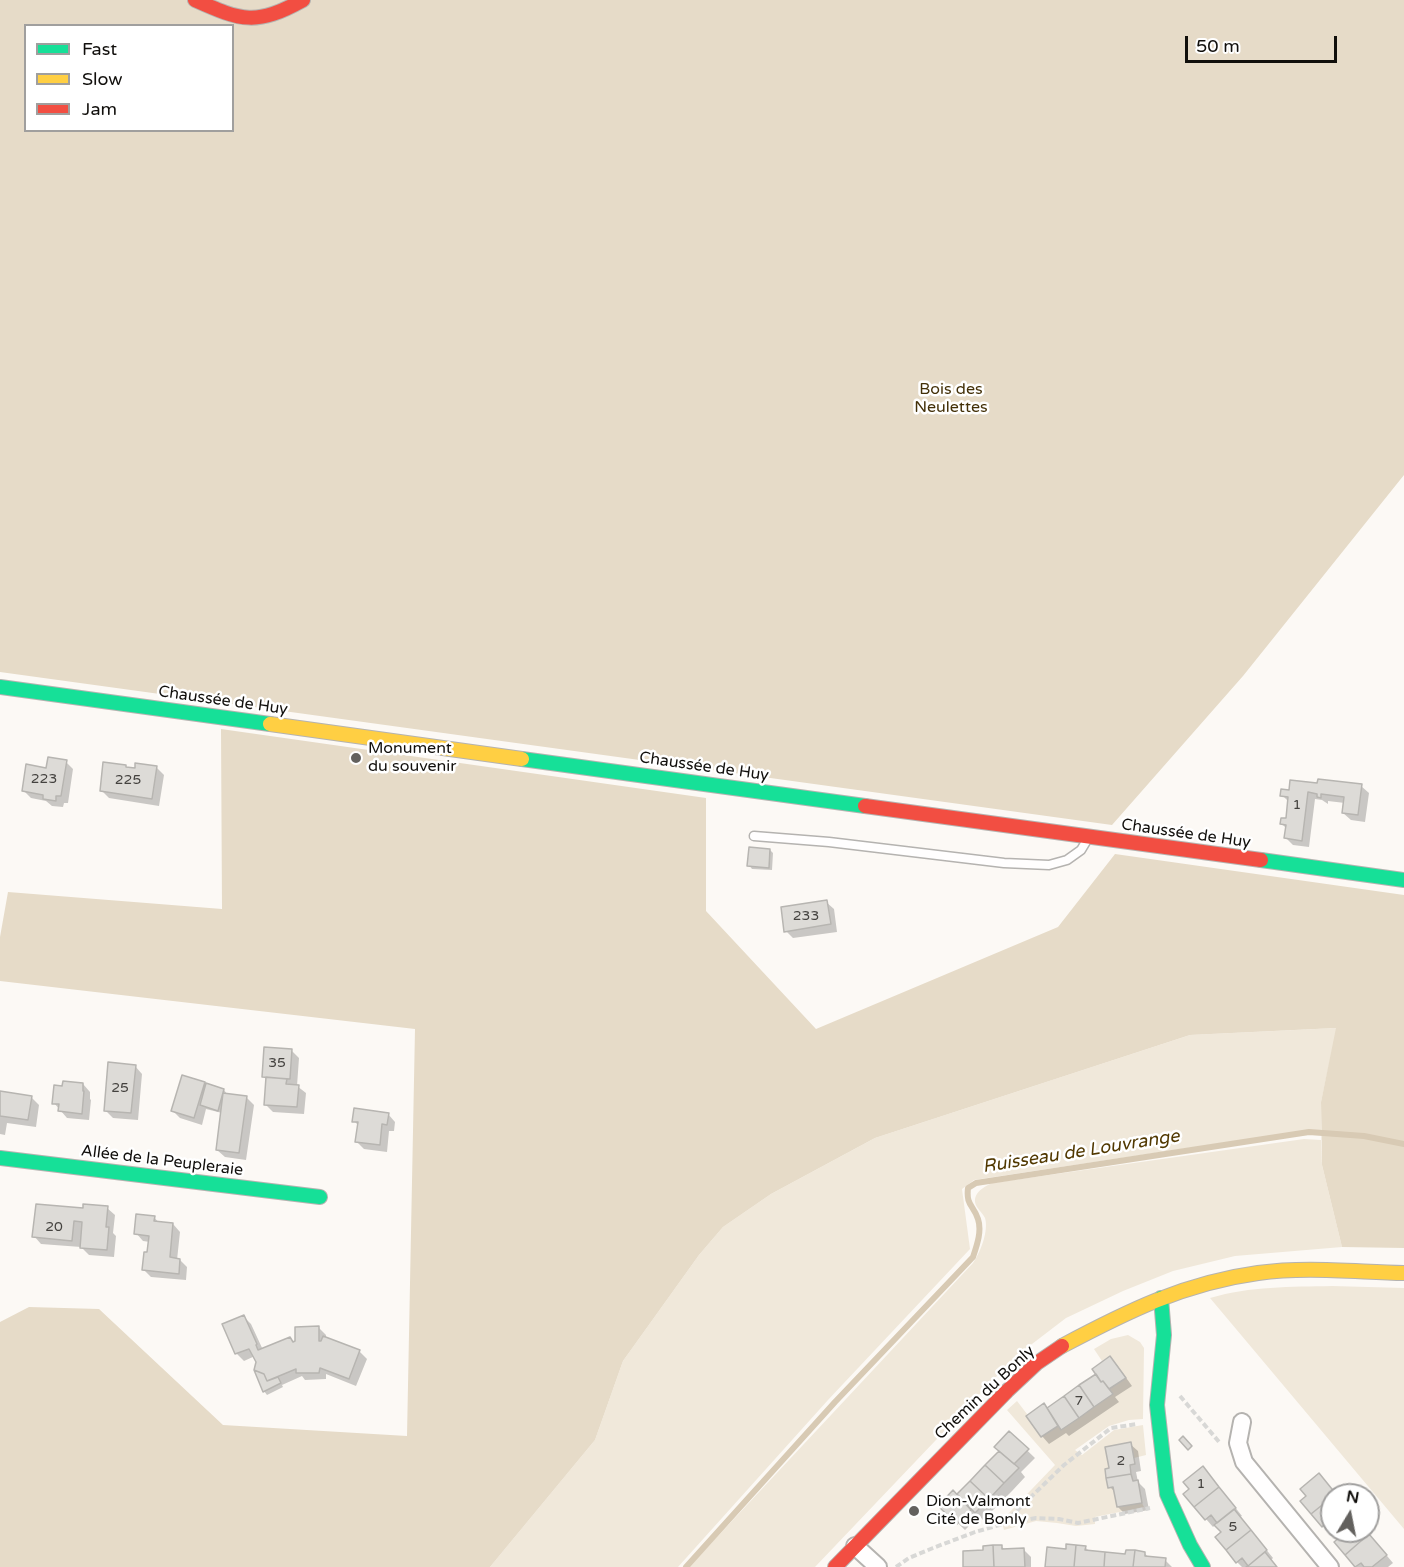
<!DOCTYPE html>
<html>
<head>
<meta charset="utf-8">
<style>
	body { margin:0 }
	#map { position:relative; width:1404px; height:1567px; overflow:hidden; background:#fcf9f5; font-family:"Varela Round",sans-serif }
	canvas { display:block }
	.legend { position:absolute; left:24px; top:24px; width:210px; height:108px; box-sizing:border-box; background:#fff; border:2px solid #a09f9e; margin:0; padding:8px 10px; list-style:none; font-size:18px; color:#110f0c }
	.legend li { display:flex; align-items:center; gap:12px; height:30px }
	.legend b { width:30px; border:2px solid #a09f9e }
	.north { position:absolute; left:1320px; top:1483px; width:60px; height:60px; box-sizing:border-box; background:#fff; border:2px solid #a09f9e; border-radius:50%; rotate:10deg; font-size:16px; font-weight:700; line-height:24px; text-align:center; color:#110f0c }
	.north::after { content:''; display:block; margin:auto; width:21px; height:27px; background:#63615e; clip-path:polygon(50% 0,100% 100%,50% 72%,0 100%) }
	.scale { position:absolute; left:1185px; top:36px; width:152px; height:27px; box-sizing:border-box; border:3px solid #110f0c; border-top:0; padding-left:8px; font-size:18px; line-height:21px; white-space:nowrap; color:#110f0c; -webkit-text-stroke:4px #fff; paint-order:stroke }
</style>
</head>
<body>
<div id="map">
<canvas width="1404" height="1567"></canvas>
<ul class="legend">
<li><b style="height:8px;background:#16e098"></b>Fast</li>
<li><b style="height:8px;background:#ffcf43"></b>Slow</li>
<li><b style="height:8px;background:#f24e42"></b>Jam</li>
</ul>
<div class="north">N</div>
<div class="scale">50 m</div>
</div>
<script>
const context = document.querySelector('canvas').getContext('2d');
context.lineJoin = 'round';
function paint(path, color) {
  context.fillStyle = color;
  context.fill(path, 'evenodd');
}
function stroke(path, color, width, dash) {
  context.strokeStyle = color;
  context.lineWidth = width;
  context.lineCap = dash ? 'butt' : 'round';
  context.setLineDash(dash || []);
  context.stroke(path);
}
function write(font, color, halo, rows, align = 'center') {
  context.font = font + ' "Varela Round",sans-serif';
  context.lineWidth = 5;
  context.setLineDash([]);
  context.textBaseline = 'middle';
  context.strokeStyle = halo;
  context.fillStyle = color;
  for (const [text, x, y, turn = 0] of rows) {
    context.save();
    context.translate(x, y);
    context.rotate((+turn || 0) * Math.PI / 180);
    context.textAlign = isNaN(turn) ? turn : align;
    if (halo) context.strokeText(text, 0, 0);
    context.fillText(text, 0, 0);
    context.restore();
  }
}
paint(new Path2D(`
	M1337,1028L1321,1102V1131L1308,1130L974,1180L962,1189L970,1249L828,1400L678,1567H490L595,1440L623,1361L699,1255L723,1227L771,1194L875,1138L1190,1035Z
	M1304,1139L1321,1140L1322,1165L1342,1247L1235,1256L1173,1271L1123,1291L1066,1318L1015,1357L815,1567H689L973,1263C980,1253 989,1231 985,1218C983,1214 979,1210 977,1207C970,1195 983,1187 992,1183Z
	M1332,1286L1404,1288V1529L1210,1298C1251,1286 1290,1287 1332,1286Z
	M1128,1335L1140,1342L1144,1348L1143,1419L1129,1420L1109,1426L1075,1450L1082,1455L1114,1430L1143,1425L1146,1455L1134,1458L1105,1448L1109,1468L1105,1469L1108,1488L1113,1487L1117,1507L1142,1503L1144,1507L1095,1517V1524L1076,1526L1057,1523L1036,1521L1004,1530L1002,1522L1007,1515L1055,1465L1007,1410L1017,1401L1027,1414L1026,1416L1041,1437L1058,1426L1061,1430L1112,1394L1109,1389L1125,1378L1110,1356L1102,1361L1094,1349L1111,1339Z`), '#f0e8da');
paint(new Path2D(`
	M0,0H1404V475L1243,676L1112,825L0,672ZM26,26H232V130H26Z
	M221,729L706,798V911L816,1029L1058,927L1115,854L1404,895V1248L1342,1247L1322,1165L1321,1102L1336,1028L1190,1035L875,1138L771,1194L723,1227L699,1255L623,1361L595,1440L490,1567H0V1322L29,1307L99,1309L223,1425L407,1436L415,1029L0,981V937L8,892L222,909Z`), '#e6dbc8');
paint(new Path2D(`
	M66,762L73,769L68,803H64L63,807L52,806L46,801L31,798L24,791L48,769Z
	M156,767L164,775L159,806L109,798L101,790L128,769Z
	M1319,785L1361,786L1369,793L1365,822L1351,820L1343,813L1345,803L1328,801V804L1322,800L1315,799L1309,847L1293,845L1286,838L1287,829L1282,824L1287,820L1289,802L1282,795L1290,792Z
	M770,850L773,853L772,870L752,869L749,865Z
	M826,902L834,909L837,932L793,938L786,931Z
	M292,1051L299,1058L297,1086L306,1093L304,1114L273,1112L265,1104L267,1080L264,1077Z
	M135,1066L142,1074L138,1120L113,1118L105,1110Z
	M204,1083L224,1090L227,1094L246,1097L254,1105L246,1160L225,1157L217,1150L222,1113L206,1109L202,1125L180,1118L173,1111Z
	M83,1084L90,1092V1099L91,1100L89,1120L67,1118L54,1103Z
	M0,1093L31,1097L39,1105L36,1127L7,1123L5,1135L0,1134Z
	M388,1114L395,1122L394,1131H389L387,1152L364,1149L357,1142L359,1126L354,1121Z
	M107,1208L115,1215L113,1233L116,1236L114,1257L89,1255L81,1247L41,1244L34,1236L84,1210Z
	M154,1217L159,1223L173,1224L180,1232L177,1260H180L187,1267L186,1280L151,1277L144,1270L149,1254L150,1242L143,1241L136,1233Z
	M244,1317L251,1324L263,1350L290,1338L295,1343L318,1327L326,1335V1339L359,1351L367,1359L356,1386L326,1374V1379L305,1380L302,1376L282,1385L283,1387L267,1395L264,1391L258,1362L255,1356L244,1361L236,1353Z
	M1110,1358L1117,1365L1132,1386L1115,1397L1119,1402L1069,1436L1066,1433L1049,1444L1042,1436L1028,1416L1048,1409L1098,1374Z
	M1009,1433L1035,1458L1021,1472L1025,1477L1012,1491L983,1520L979,1516L965,1530L940,1506L957,1497L1001,1451Z
	M1130,1444L1138,1451L1141,1471L1136,1472L1138,1482L1145,1489L1149,1510L1125,1514L1118,1507L1116,1493L1110,1487L1111,1469Z
	M1210,1476L1242,1516L1240,1517L1273,1558L1271,1560L1277,1567H1242L1237,1562L1223,1532L1216,1524L1213,1527L1206,1519Z
	M1326,1483L1336,1495H1332L1333,1531L1330,1533L1323,1526L1308,1496Z
	M1366,1531L1393,1563L1388,1567H1357L1336,1542L1342,1537Z
	M1001,1546L1005,1550L1023,1549L1031,1557V1567H965L985,1552Z
	M1085,1547L1090,1552L1126,1556L1144,1553L1150,1558L1165,1560L1172,1567H1047L1067,1550Z`), '#0003');
stroke(new Path2D(`
	M686,1567L835,1402L973,1257C977,1245 982,1231 978,1219C973,1204 966,1206 968,1188L976,1183L1309,1132L1364,1136L1404,1144`), '#d8cab4', 6);
const building = new Path2D(`
	M48,757L67,760L61,796H56V801L43,799V795L22,791L26,764L46,768Z
	M103,762L126,765V767L135,768V763L157,766L152,799L100,791Z
	M1318,779L1362,784L1358,815L1342,813L1344,797L1321,794V798L1317,797V794L1308,792L1302,841L1284,838L1286,825L1280,824L1281,818H1286L1288,797L1280,796L1281,789L1289,790L1290,780L1317,783Z
	M749,847L770,849L769,868L747,866Z
	M827,900L831,924L784,932L781,907Z
	M264,1047L292,1049L290,1079L262,1077Z
	M108,1062L136,1065L131,1113L104,1111Z
	M182,1075L205,1082L194,1118L171,1111Z
	M266,1077L287,1079L286,1084L299,1085L297,1107L264,1105Z
	M63,1081L83,1083V1091H84L82,1114L58,1111L59,1104H52L54,1085L62,1086Z
	M206,1083L224,1089L218,1111L200,1105Z
	M0,1091L32,1096L28,1120L0,1116Z
	M223,1093L247,1096L239,1153L216,1150Z
	M354,1108L389,1113L387,1125L382,1124L380,1145L355,1142L358,1122H352Z
	M36,1204L83,1208V1204L108,1206L106,1227H109L107,1250L80,1248L82,1222L74,1221L72,1241L32,1237Z
	M136,1214L155,1216L154,1221L173,1223L170,1257L180,1259L179,1274L142,1270L144,1252H147L149,1236L134,1234Z
	M244,1315L257,1344L256,1345L258,1350L290,1337L293,1342L295,1341V1327L319,1326V1341H321L323,1336L360,1350L349,1379L320,1368L319,1373H296V1369L267,1381L264,1374L254,1370L256,1362L249,1349L235,1354L222,1324Z
	M1110,1356L1126,1378L1109,1389L1103,1381L1101,1382L1092,1369Z
	M254,1370L264,1374L267,1381L278,1377L281,1383L263,1392Z
	M1096,1374L1101,1382L1103,1381L1113,1394L1094,1407L1079,1385Z
	M1079,1385L1094,1407L1079,1418L1064,1396Z
	M1064,1396L1079,1418L1061,1430L1047,1408Z
	M1044,1403L1058,1426L1041,1437L1026,1416Z
	M1009,1431L1029,1449L1014,1464L994,1447Z
	M1183,1436L1192,1446L1188,1450L1179,1440Z
	M1131,1442L1135,1464L1130,1465L1131,1474L1106,1478L1105,1469L1109,1468L1105,1447Z
	M999,1451L1019,1468L1004,1483L985,1465Z
	M985,1465L1004,1483L989,1499L970,1481Z
	M1203,1466L1219,1487L1194,1507L1183,1494L1189,1489L1183,1482Z
	M1319,1473L1336,1494L1332,1495V1497L1311,1514L1300,1501L1306,1496L1300,1489Z
	M1131,1474L1133,1481L1138,1480L1142,1503L1117,1507L1113,1487L1108,1488L1106,1478Z
	M970,1481L989,1499L975,1513L957,1494Z
	M1219,1487L1236,1508L1217,1523L1211,1515L1205,1520L1194,1507Z
	M953,1490L971,1510L957,1524L938,1506Z
	M1332,1497V1528L1327,1522L1322,1527L1311,1514Z
	M1234,1509L1251,1530L1226,1550L1215,1537L1221,1532L1214,1525Z
	M1251,1530L1267,1550L1248,1566L1242,1558L1236,1563L1226,1550Z
	M1335,1531H1367L1369,1534L1345,1555L1334,1542L1340,1537Z
	M1369,1534L1387,1555L1372,1567H1364L1361,1563L1355,1567L1345,1555Z
	M1066,1544L1076,1545L1074,1567H1045L1047,1547L1066,1549Z
	M993,1545L994,1567H963V1551L983,1550V1546Z
	M993,1545H1002V1549L1024,1548L1025,1567H994Z
	M1076,1545L1086,1546L1085,1550L1105,1552L1104,1567H1074Z
	M1126,1550H1135L1133,1567H1104L1105,1552L1125,1554Z
	M1135,1550L1145,1552V1556L1166,1558L1165,1567H1133Z
	M1265,1552L1277,1567H1246L1248,1566Z`);
paint(building, '#dddbd7');
stroke(building, '#b7b5b1', 1.5);
const lane = new Path2D(`
	M754,836L829,842L1004,863L1049,865L1067,860L1081,850L1087,840`);
const street = new Path2D(`
	M1242,1422L1238,1443L1244,1462L1330,1567
	M855,1546L878,1567`);
const fast = new Path2D(`
	M0,687L270,724
	M522,759L865,806
	M1261,860L1404,880
	M0,1158L320,1197
	M1161,1298L1164,1335L1157,1405L1167,1494L1190,1545L1203,1567`);
const slow = new Path2D(`
	M270,724L522,759
	M1062,1346C1126,1312 1184,1283 1258,1273C1306,1266 1356,1272 1404,1273`);
const jam = new Path2D(`
	M195,0C242,21 256,26 303,0
	M865,806L1261,860
	M835,1567L1007,1391L1037,1363L1062,1346`);
stroke(lane, '#b5b3b0', 11);
stroke(street, '#b5b3b0', 20);
stroke(fast, '#b5b3b0', 16);
stroke(slow, '#b5b3b0', 16);
stroke(jam, '#b5b3b0', 16);
stroke(new Path2D(`
	M1180,1396L1220,1443
	M1004,1524L1036,1518L1059,1519L1078,1523L1150,1508
	M896,1567L909,1558L933,1548L975,1532L1003,1524L1064,1465L1111,1428L1137,1424`), '#d8d8d6', 4, [6, 3]);
stroke(lane, '#fffefe', 8);
stroke(street, '#fffefe', 16);
stroke(fast, '#16e098', 14);
stroke(slow, '#ffcf43', 14);
stroke(jam, '#f24e42', 14);
for (const [x, y, r, color] of [
	[356,758,6,"#63615e"],
	[914,1511,6,"#63615e"]
]) {
  const dot = new Path2D();
  dot.arc(x, y, r, 0, 2 * Math.PI);
  context.fillStyle = color;
  context.fill(dot);
  stroke(dot, '#fff', 2);
}
write('14px', '#44423f', null, [
	["223",44,779],
	["225",128,780],
	["1",1297,805],
	["233",806,916],
	["35",277,1063],
	["25",120,1088],
	["20",54,1227],
	["7",1079,1401],
	["2",1121,1461],
	["1",1201,1484],
	["5",1233,1527]
]);
write('16px', '#433008', '#fff', [
	["Bois des",951,390],
	["Neulettes",951,408]
]);
write('16px', '#110f0c', '#fff', [
	["Chaussée de Huy",223,701,8],
	["Chaussée de Huy",704,767,8],
	["Chaussée de Huy",1186,834,8],
	["Allée de la Peupleraie",162,1161,7],
	["Chemin du Bonly",985,1393,-43]
]);
write('16px', '#110f0c', '#fff', [
	["Monument",368,749],
	["du souvenir",368,767],
	["Dion-Valmont",926,1502],
	["Cité de Bonly",926,1520]
], 'left');
write('italic 18px', '#513800', '#fff', [
	["Ruisseau de Louvrange",1081,1152,-9]
]);
</script>
</body>
</html>
